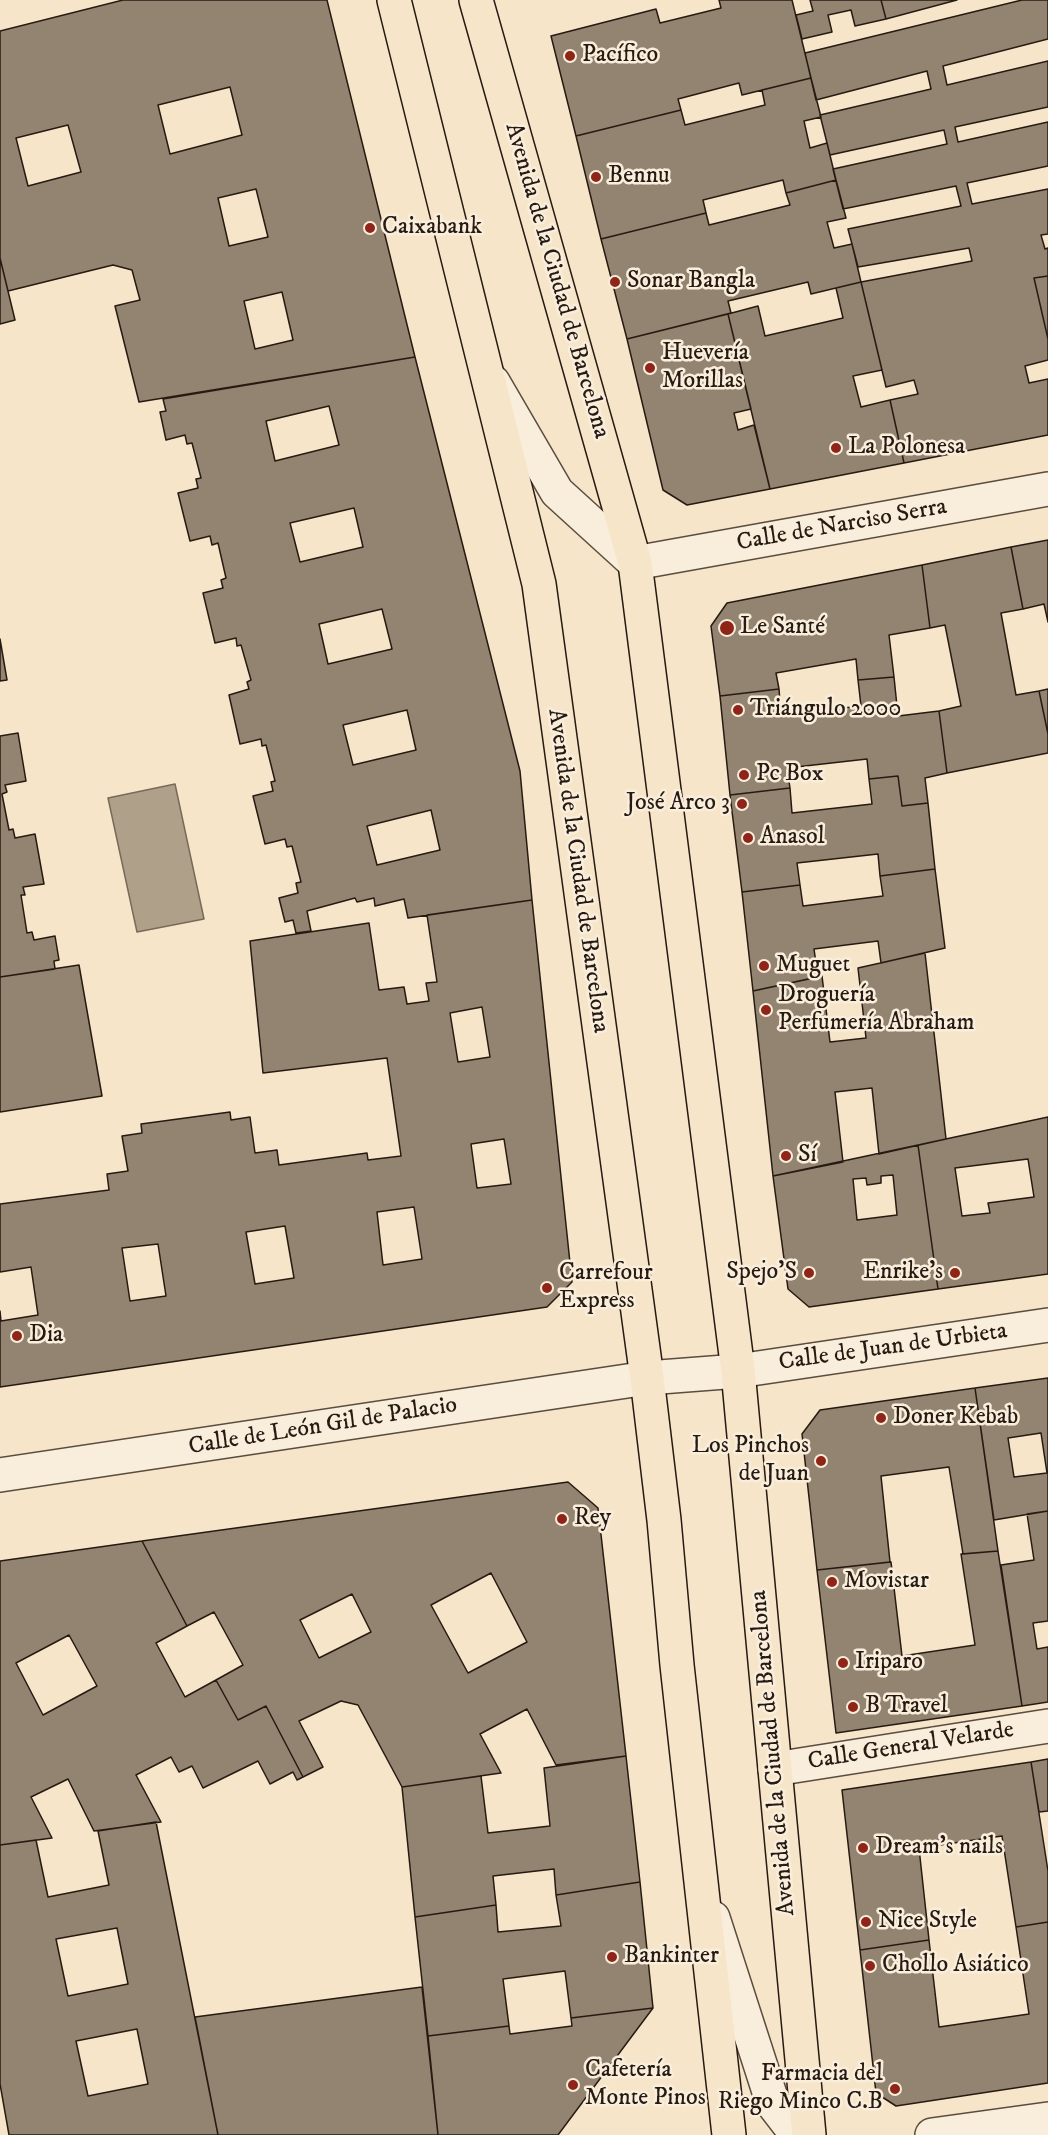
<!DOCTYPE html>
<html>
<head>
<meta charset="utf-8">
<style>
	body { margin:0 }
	canvas { display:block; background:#f6e5c8 }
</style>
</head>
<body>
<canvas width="1048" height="2135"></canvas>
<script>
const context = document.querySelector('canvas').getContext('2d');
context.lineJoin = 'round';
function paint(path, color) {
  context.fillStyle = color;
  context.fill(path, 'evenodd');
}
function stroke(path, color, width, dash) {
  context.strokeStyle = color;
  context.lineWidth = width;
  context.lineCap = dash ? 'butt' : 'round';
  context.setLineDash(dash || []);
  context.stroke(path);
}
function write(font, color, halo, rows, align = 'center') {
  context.font = font + ' "IM FELL DW Pica",serif';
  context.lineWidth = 5;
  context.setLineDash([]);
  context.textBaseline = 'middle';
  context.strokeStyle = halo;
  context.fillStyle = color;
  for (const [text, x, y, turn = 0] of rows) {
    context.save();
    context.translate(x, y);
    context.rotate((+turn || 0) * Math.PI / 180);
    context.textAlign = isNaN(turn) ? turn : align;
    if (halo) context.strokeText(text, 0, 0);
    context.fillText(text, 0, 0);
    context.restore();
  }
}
const water = new Path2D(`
	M175,784L204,919L137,932L108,798Z`);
paint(water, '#afa08a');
stroke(water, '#786a5a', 1.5);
const building = new Path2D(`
	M123,0H327L415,357L139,402L115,306L140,300L132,270L113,265L8,291L0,258V31ZM230,87L242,135L170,154L158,105ZM68,125L81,172L28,186L16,138ZM256,189L268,237L229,246L218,198ZM282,292L293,340L255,349L244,301Z
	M719,0H792L811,78L742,95L739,83L678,99L681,110L576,136L551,36L656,9L660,23L721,8Z
	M810,0H881L886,19L855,26L851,10L828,15L832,32L802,39L796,15L813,11Z
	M881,0H957L886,19Z
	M1022,0H1048V39L943,66L947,85L1048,61V107L955,127L958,142L1048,122V166L967,183L972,204L1048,189V234L1041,235L1045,249L1048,248V276L1034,278L1048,339V360L1025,366L1029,383L1048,379V435L904,463L890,400L918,394L914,380L886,387L861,282L972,261L969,248L858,267L848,229L961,206L956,186L843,209L833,169L947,144L944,130L830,155L820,115L931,89L927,71L816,100L805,53Z
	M811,78L821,117L804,121L810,148L827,143L836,180L786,193L783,180L703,200L706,213L601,239L576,136L681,110L685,125L765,105L762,90Z
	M836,180L846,218L827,222L834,248L852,244L861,282L811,294L808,282L728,301L731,313L627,339L601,239L706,213L709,225L790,205L786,193Z
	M0,258L15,320L0,324Z
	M1048,276V339L1034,278Z
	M861,282L882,370L853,376L861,407L890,400L904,463L770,489L728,314L758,306L765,336L843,318L836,288Z
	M728,314L751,409L734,413L738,430L754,425L770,489L687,505L663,490L627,339Z
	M415,357L520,771L532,900L408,918L404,899L375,906L374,898L357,902L355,898L307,911L311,931L296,933L293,920L285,922L279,898L298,893L296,883L301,882L292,846L287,847L285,839L265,844L253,796L273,791L271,782L275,781L266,745L262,746L261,739L240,744L229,695L249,689L247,682L251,680L241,645L237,646L236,638L215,643L203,593L223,588L221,580L226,578L218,543L212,545L210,536L190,541L178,493L198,488L196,479L201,478L192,443L187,444L185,435L166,440L160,412L166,411L163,399ZM329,406L339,445L275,461L266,421ZM354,508L363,547L300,562L290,523ZM382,609L392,649L328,664L319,624ZM407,710L416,750L353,765L343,725ZM431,810L440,850L377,865L367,826Z
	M1048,540V622L1044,604L1023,609L1011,547Z
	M1011,547L1023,609L1001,613L1016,695L1039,691L1048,734V753L947,773L939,711L961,706L945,625L930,628L922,565Z
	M922,565L930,628L889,635L894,677L858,680L856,659L776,673L779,689L720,696L711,626L727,603Z
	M0,639L7,680L0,681Z
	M894,677L898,716L939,711L947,773L925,778L928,803L902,806L898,776L869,779L867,759L787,768L790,788L730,795L720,696L779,689L781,715L861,706L858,680Z
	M1048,689V734L1039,691Z
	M18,733L26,781L5,785L7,792L2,794L9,830L13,829L15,838L35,834L44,884L23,887L25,895H21L27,933L32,932L34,940L55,936L59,960L54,961L55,969L0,977V736Z
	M898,776L902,806L928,803L935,869L880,876L878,854L797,863L800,885L742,892L730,795L790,788L792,813L872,804L869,779Z
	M935,869L945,948L881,963L878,941L814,949L818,977L753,991L742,892L800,885L803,906L883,896L880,876Z
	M532,900L572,1282L547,1307L0,1387V1311L1,1321L38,1315L31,1267L0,1272V1204L109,1190L107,1174L128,1171L122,1136L142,1133L141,1124L230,1112L231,1120L250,1117L255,1153L277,1150L279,1165L367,1153L368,1160L401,1156L387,1058L263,1073L250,941L369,923L379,990L404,987L407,1004L429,1001L426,983L437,982L427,915ZM482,1007L490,1057L458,1062L450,1013ZM504,1139L511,1184L477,1188L471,1144ZM414,1207L422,1259L383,1265L377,1212ZM285,1226L294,1278L255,1284L246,1232ZM158,1244L166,1296L130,1301L122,1248Z
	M925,953L946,1139L879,1154L872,1088L835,1092L843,1162L773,1176L753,991L822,976L830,1042L866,1038L858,968Z
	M79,965L102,1096L0,1112V977Z
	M1048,1117V1274L938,1289L918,1145ZM1028,1159L1034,1197L988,1203L990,1213L962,1216L955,1168Z
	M918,1145L938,1289L809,1307L788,1289L773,1176ZM893,1175L897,1215L857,1220L853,1179L866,1178L867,1185L881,1183V1176Z
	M1048,1378V1511L994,1520L975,1388ZM1041,1433L1047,1473L1014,1477L1008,1438Z
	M975,1388L998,1551L963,1554L949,1467L881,1476L890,1562L817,1570L802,1434L820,1410Z
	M568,1482L598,1508L626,1756L556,1765L527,1709L480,1734L501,1773L402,1787L358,1705L341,1701L299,1721L323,1767L303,1777L266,1706L238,1720L216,1680L243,1665L214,1612L187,1626L142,1541ZM491,1573L527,1642L468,1673L431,1605ZM352,1594L371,1632L319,1658L300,1620Z
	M1048,1511V1621L1033,1623L1037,1649L1048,1647V1702L1022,1706L1001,1565L1034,1560L1027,1514Z
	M142,1541L187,1626L156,1643L185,1697L216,1680L238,1720L266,1706L303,1777L297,1780L293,1772L270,1784L258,1761L203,1788L192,1766L179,1772L171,1757L136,1775L161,1822L94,1831L68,1779L31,1797L52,1838L0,1845V1561ZM69,1635L97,1686L43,1715L16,1663Z
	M998,1551L1022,1706L836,1733L817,1570L891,1562L902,1656L975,1645L961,1554Z
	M626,1756L640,1882L556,1895L554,1869L493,1876L496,1905L415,1917L402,1787L481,1776L488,1833L550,1826L544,1768Z
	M1048,1759V1811L1039,1812L1031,1762Z
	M1031,1762L1048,1871V1922L1016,1927L1002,1836L919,1848L929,1940L860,1950L842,1790Z
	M156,1822L218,2135H9L0,2084V1845L36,1840L48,1897L109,1885L98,1831ZM117,1928L128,1984L68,1996L56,1939ZM137,2029L148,2084L88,2096L76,2041Z
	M640,1882L653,2008L571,2018L565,1971L503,1979L509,2026L428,2036L415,1917L496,1905L498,1932L561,1926L556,1895Z
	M1048,1922V2083L896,2106L876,2093L860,1950L929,1940L939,2027L1029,2014L1016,1927Z
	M422,1987L438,2135H218L195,2017Z
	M653,2008L558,2135H438L428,2036L509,2026L510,2034L572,2026L571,2018Z`);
paint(building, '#928471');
stroke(building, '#261a13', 1.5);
const minor = new Path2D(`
	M493,382L557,492L635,563L1048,489
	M0,1475L647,1378L738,1371L1048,1325
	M775,1769L1048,1726
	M713,1918L773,2104L797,2135
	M932,2135L1048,2119`);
const primary = new Path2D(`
	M394,0L539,584L647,1378L664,1520L677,1665L729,2135
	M476,0L635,563L738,1371L809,2135`);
stroke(minor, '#5a4d40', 36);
stroke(primary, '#261a13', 36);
stroke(minor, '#f9eedb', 33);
stroke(primary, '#f6e5c8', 33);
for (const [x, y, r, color] of [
	[570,56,6,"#8f2418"],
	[596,177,6,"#8f2418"],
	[370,228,6,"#8f2418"],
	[615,282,6,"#8f2418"],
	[650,368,6,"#8f2418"],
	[836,448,6,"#8f2418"],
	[727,628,8,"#8f2418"],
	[738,710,6,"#8f2418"],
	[744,775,6,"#8f2418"],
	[742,804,6,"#8f2418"],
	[748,838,6,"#8f2418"],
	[764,966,6,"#8f2418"],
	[766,1010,6,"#8f2418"],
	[786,1156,6,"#8f2418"],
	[809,1273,6,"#8f2418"],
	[955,1273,6,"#8f2418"],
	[547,1288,6,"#8f2418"],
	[17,1336,6,"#8f2418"],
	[881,1418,6,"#8f2418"],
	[821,1461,6,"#8f2418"],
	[562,1519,6,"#8f2418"],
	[832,1582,6,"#8f2418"],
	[843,1663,6,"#8f2418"],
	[853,1707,6,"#8f2418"],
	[863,1848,6,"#8f2418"],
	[866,1922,6,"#8f2418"],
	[612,1957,6,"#8f2418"],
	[870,1966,6,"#8f2418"],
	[573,2085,6,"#8f2418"],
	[895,2089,6,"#8f2418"]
]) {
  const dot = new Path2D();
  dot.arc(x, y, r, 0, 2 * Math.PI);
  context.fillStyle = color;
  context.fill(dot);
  stroke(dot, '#f9eedb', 2);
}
write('24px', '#261a13', '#f9eedb', [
	["Pacífico",582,56],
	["Bennu",608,177],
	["Caixabank",382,228],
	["Sonar Bangla",627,282],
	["Huevería",662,354],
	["Morillas",662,382],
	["La Polonesa",848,448],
	["Le Santé",740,628],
	["Triángulo 2000",750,710],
	["Pc Box",756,775],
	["José Arco 3",730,804,"right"],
	["Anasol",760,838],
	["Muguet",776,966],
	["Droguería",778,996],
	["Perfumería Abraham",778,1024],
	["Sí",798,1156],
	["Spejo'S",797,1273,"right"],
	["Enrike's",943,1273,"right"],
	["Carrefour",559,1274],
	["Express",559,1302],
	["Dia",29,1336],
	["Doner Kebab",893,1418],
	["Los Pinchos",809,1447,"right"],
	["de Juan",809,1475,"right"],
	["Rey",574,1519],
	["Movistar",844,1582],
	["Iriparo",855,1663],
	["B Travel",865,1707],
	["Dream's nails",875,1848],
	["Nice Style",878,1922],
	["Bankinter",624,1957],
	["Chollo Asiático",882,1966],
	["Cafetería",585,2071],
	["Monte Pinos",585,2099],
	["Farmacia del",883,2075,"right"],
	["Riego Minco C.B",883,2103,"right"]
], 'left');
write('24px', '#261a13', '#f9eedb', [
	["Avenida de la Ciudad de Barcelona",556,281,74],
	["Calle de Narciso Serra",842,526,-10],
	["Avenida de la Ciudad de Barcelona",577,871,82],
	["Calle de Juan de Urbieta",893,1348,-8],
	["Calle de León Gil de Palacio",323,1427,-9],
	["Calle General Velarde",911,1747,-9],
	["Avenida de la Ciudad de Barcelona",774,1753,-95]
]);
</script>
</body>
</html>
